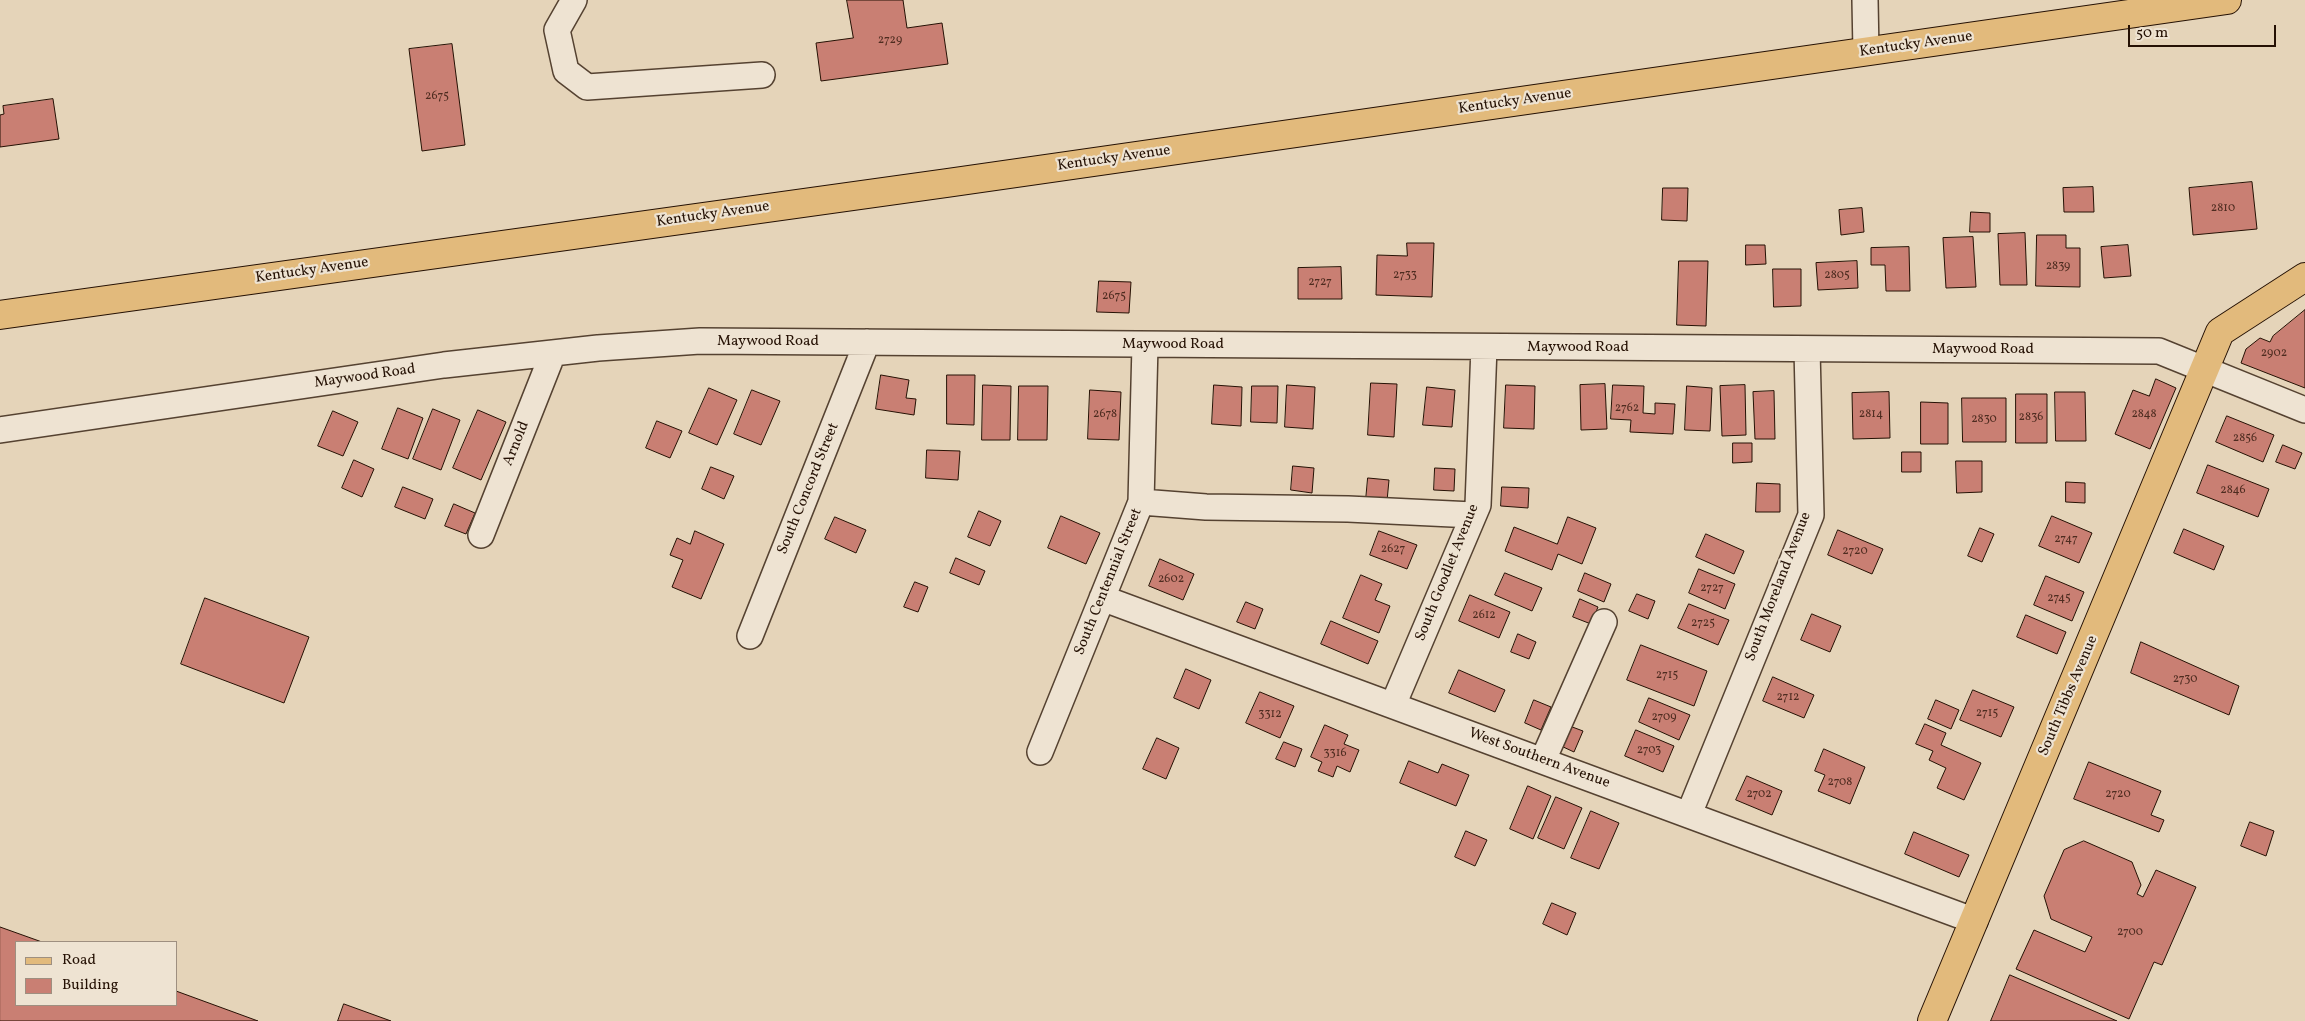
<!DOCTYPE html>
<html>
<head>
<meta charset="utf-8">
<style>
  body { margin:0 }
  #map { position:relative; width:2305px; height:1021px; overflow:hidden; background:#e5d4b9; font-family:Vollkorn,serif }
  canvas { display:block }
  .legend { position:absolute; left:15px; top:941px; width:162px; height:65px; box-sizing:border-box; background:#eee3d2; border:1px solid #9e8f80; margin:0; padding:6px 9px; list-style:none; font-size:15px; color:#251104 }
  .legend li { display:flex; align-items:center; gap:10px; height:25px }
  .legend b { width:25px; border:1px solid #9e8f80 }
  .scale { position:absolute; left:2128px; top:25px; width:148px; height:22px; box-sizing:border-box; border:2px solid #251104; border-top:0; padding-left:6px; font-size:15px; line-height:18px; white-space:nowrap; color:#251104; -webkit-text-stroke:4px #eee3d2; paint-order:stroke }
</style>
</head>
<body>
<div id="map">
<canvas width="2305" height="1021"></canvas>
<ul class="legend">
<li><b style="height:6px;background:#e2ba7c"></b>Road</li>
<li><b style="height:14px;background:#c97f73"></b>Building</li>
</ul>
<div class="scale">50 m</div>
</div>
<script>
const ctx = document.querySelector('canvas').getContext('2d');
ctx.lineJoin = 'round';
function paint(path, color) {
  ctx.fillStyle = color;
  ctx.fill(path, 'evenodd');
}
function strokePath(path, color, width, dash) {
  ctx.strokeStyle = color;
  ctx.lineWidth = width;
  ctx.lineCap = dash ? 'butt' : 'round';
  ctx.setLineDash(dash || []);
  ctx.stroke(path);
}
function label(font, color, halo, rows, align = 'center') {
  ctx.font = font + ' Vollkorn,serif';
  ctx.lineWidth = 4.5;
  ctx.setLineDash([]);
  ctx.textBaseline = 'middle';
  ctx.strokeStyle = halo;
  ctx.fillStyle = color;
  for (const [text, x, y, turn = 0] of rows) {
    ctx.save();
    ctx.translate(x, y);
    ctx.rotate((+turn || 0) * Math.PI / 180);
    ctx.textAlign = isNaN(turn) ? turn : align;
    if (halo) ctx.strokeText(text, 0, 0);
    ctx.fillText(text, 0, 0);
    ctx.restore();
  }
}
const building = new Path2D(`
  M 847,0 L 903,0 L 907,28 L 942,23 L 948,64 L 821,81 L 816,43 L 853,38 Z
  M 452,44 L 465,145 L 422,151 L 409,49 Z
  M 53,99 L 59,139 L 0,147 L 0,115 L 4,114 L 3,106 Z
  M 2252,182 L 2257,229 L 2193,235 L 2189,188 Z
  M 2093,187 L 2094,212 L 2064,212 L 2063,188 Z
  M 1663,188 L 1688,188 L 1687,221 L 1662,220 Z
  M 1862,208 L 1864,232 L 1841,235 L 1839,210 Z
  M 1971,212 L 1990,213 L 1990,232 L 1970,232 Z
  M 2025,233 L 2027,285 L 2000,285 L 1998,234 Z
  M 2037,235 L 2066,235 L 2066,248 L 2080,248 L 2080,287 L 2036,286 Z
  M 1973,237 L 1976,287 L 1946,288 L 1943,238 Z
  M 1407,243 L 1434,243 L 1432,297 L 1376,295 L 1377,255 L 1407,256 Z
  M 1746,245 L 1765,245 L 1766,264 L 1746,265 Z
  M 2128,245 L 2131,276 L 2104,278 L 2101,247 Z
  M 1909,247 L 1910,291 L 1886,291 L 1885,265 L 1871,265 L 1871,248 Z
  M 1679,261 L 1708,261 L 1706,326 L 1677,325 Z
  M 1857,261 L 1858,288 L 1818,290 L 1816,263 Z
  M 1341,267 L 1342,299 L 1298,299 L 1298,268 Z
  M 1773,269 L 1801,269 L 1801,306 L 1774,307 Z
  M 1099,281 L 1131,282 L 1129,313 L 1097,312 Z
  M 2305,310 L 2305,388 L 2241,363 L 2246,349 L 2260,338 L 2270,342 L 2273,336 Z
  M 881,375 L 909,380 L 906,398 L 916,399 L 914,415 L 876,409 Z
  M 947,375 L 975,375 L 974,425 L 947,424 Z
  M 2156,379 L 2176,388 L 2150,449 L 2115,434 L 2133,390 L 2149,396 Z
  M 1371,383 L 1397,384 L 1394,437 L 1368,435 Z
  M 1605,384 L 1607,429 L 1581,430 L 1580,385 Z
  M 983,385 L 1011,386 L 1010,440 L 982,440 Z
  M 1214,385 L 1242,387 L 1241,426 L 1212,424 Z
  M 1287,385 L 1315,387 L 1313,429 L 1285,427 Z
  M 1506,385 L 1535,386 L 1534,429 L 1504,428 Z
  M 1613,385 L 1644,386 L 1643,413 L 1655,414 L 1655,403 L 1675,404 L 1673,434 L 1630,432 L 1631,420 L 1611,419 Z
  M 1745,385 L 1746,435 L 1722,436 L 1720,386 Z
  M 1019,386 L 1048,386 L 1047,440 L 1018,440 Z
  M 1252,386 L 1278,386 L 1277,423 L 1251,422 Z
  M 1687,386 L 1712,388 L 1710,431 L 1685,430 Z
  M 1427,387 L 1455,390 L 1452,427 L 1423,425 Z
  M 709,388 L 737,400 L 717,445 L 689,433 Z
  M 752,390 L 780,401 L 761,445 L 734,434 Z
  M 1090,390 L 1121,392 L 1119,440 L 1088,439 Z
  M 1774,391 L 1775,439 L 1755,439 L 1753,392 Z
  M 1889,392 L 1890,438 L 1853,439 L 1852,393 Z
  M 2055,392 L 2085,392 L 2086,441 L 2056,441 Z
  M 2016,394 L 2047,394 L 2047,443 L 2016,443 Z
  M 1962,398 L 2006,398 L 2006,442 L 1963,442 Z
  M 1921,402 L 1948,403 L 1948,444 L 1921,444 Z
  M 398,408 L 423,418 L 408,459 L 382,449 Z
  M 433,409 L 460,420 L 441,470 L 413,459 Z
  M 478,410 L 506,422 L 481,480 L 453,468 Z
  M 333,411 L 358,422 L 343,456 L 318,446 Z
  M 2227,416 L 2274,435 L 2263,462 L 2216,442 Z
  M 657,421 L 682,431 L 670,458 L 646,448 Z
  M 1733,443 L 1752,443 L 1752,462 L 1733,463 Z
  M 2283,445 L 2302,453 L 2295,469 L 2276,462 Z
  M 927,450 L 960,451 L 958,480 L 926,478 Z
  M 1902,452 L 1921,452 L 1921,472 L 1902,472 Z
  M 354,460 L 374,469 L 362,497 L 342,488 Z
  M 1956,461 L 1982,461 L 1982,492 L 1957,493 Z
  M 2208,465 L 2269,489 L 2258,517 L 2197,493 Z
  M 1293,466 L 1314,468 L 1312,493 L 1291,490 Z
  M 711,467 L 734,476 L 724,499 L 702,489 Z
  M 1435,468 L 1455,469 L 1454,491 L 1434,490 Z
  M 1368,478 L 1389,480 L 1387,501 L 1366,500 Z
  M 2066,482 L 2085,483 L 2085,503 L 2066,502 Z
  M 1757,483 L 1780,484 L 1780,512 L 1756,512 Z
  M 403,487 L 433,499 L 425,519 L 395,507 Z
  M 1502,487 L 1529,488 L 1528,508 L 1501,506 Z
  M 454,504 L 475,513 L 466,534 L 445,526 Z
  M 979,511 L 1001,521 L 990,546 L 968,537 Z
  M 1061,516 L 1100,533 L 1086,564 L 1048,548 Z
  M 2052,516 L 2092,533 L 2079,563 L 2039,546 Z
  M 835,517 L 866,530 L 856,553 L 825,539 Z
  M 1568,517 L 1596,528 L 1582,564 L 1558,554 L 1552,570 L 1505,551 L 1514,527 L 1557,544 Z
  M 1980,528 L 1994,534 L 1982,562 L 1968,556 Z
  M 2184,529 L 2224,546 L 2214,570 L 2174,553 Z
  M 1838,530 L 1883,549 L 1872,574 L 1828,555 Z
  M 695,531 L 724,544 L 701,599 L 672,587 L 683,560 L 670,555 L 677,538 L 690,544 Z
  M 1379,531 L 1417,545 L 1407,569 L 1370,555 Z
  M 1706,534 L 1744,551 L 1734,574 L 1696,557 Z
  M 956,558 L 985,571 L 979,585 L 950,573 Z
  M 1160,559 L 1194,574 L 1183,600 L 1149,586 Z
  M 1699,569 L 1735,584 L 1725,609 L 1689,593 Z
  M 1505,573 L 1542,588 L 1532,611 L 1495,595 Z
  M 1585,573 L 1611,584 L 1604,602 L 1578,591 Z
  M 1361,575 L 1382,584 L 1375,600 L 1390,606 L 1379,633 L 1343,618 Z
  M 2046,576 L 2084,592 L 2072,621 L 2034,605 Z
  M 915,582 L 928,587 L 918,612 L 904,607 Z
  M 1637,594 L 1655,601 L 1648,619 L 1629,611 Z
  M 1470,595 L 1510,612 L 1499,638 L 1459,621 Z
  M 205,598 L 309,637 L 284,703 L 181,664 Z
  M 1580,599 L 1598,607 L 1591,624 L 1573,617 Z
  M 1246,602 L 1263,609 L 1255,629 L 1237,622 Z
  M 1689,604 L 1729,620 L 1718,645 L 1678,628 Z
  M 1812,614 L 1841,626 L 1830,652 L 1801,640 Z
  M 2026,615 L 2066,632 L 2057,654 L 2017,637 Z
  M 1331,621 L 1378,641 L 1368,664 L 1321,644 Z
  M 1518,634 L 1536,642 L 1529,659 L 1511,652 Z
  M 2141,642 L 2239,686 L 2229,715 L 2131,673 Z
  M 1641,645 L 1707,671 L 1694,706 L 1627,680 Z
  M 1186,669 L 1211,680 L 1199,709 L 1174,698 Z
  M 1459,670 L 1505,690 L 1495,712 L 1449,693 Z
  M 1773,677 L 1814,695 L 1804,718 L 1763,701 Z
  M 1973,690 L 2014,707 L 2001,737 L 1960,720 Z
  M 1260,692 L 1294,706 L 1280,738 L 1246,723 Z
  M 1649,698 L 1690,715 L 1679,740 L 1639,722 Z
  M 1534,700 L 1551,707 L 1541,730 L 1525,723 Z
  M 1936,700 L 1959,710 L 1951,729 L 1928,719 Z
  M 1925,724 L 1946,733 L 1941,745 L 1981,763 L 1964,800 L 1937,788 L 1946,768 L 1929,760 L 1933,751 L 1916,744 Z
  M 1325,725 L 1348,735 L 1344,744 L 1359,750 L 1350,772 L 1337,766 L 1333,777 L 1318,771 L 1322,762 L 1311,757 Z
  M 1567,725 L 1583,731 L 1574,752 L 1559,745 Z
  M 1636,730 L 1674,746 L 1663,772 L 1625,756 Z
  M 1157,738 L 1179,748 L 1166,779 L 1143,769 Z
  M 1284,742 L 1302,749 L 1295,767 L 1276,759 Z
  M 1824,749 L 1865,767 L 1850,804 L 1818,791 L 1825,775 L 1815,771 Z
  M 1409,761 L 1438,773 L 1442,764 L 1469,775 L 1456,806 L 1400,783 Z
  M 2089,762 L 2161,791 L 2151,815 L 2164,820 L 2159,832 L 2074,799 Z
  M 1747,776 L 1782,791 L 1772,815 L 1736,800 Z
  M 1528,786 L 1551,796 L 1533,839 L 1510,829 Z
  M 1556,797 L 1582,808 L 1564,849 L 1538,838 Z
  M 1591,811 L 1619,823 L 1599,869 L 1571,858 Z
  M 2250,822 L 2274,831 L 2266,856 L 2241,846 Z
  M 1466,831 L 1487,840 L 1475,866 L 1455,857 Z
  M 1914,832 L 1969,855 L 1959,877 L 1905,854 Z
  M 2084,841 L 2132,862 L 2141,885 L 2137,894 L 2143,897 L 2156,870 L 2196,887 L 2162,965 L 2154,962 L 2129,1019 L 2016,969 L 2034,930 L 2085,952 L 2092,937 L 2051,919 L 2044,896 L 2064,850 Z
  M 1552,903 L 1576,913 L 1567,935 L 1543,924 Z
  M 0,927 L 42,942 L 16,942 L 16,1005 L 176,1005 L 176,991 L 258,1021 L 0,1021 Z
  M 2010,975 L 2117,1021 L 1991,1021 Z
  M 344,1004 L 391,1021 L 338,1021 Z`);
paint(building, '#c97f73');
strokePath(building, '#251104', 1);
const minor = new Path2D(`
  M 574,0 L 557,30 L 566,71 L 587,87 L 762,75
  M 1865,0 L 1866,52
  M 0,430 L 444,365 L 598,348 L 700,341 L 2159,351 L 2305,410
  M 1141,502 L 1206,507 L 1348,509 L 1473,515
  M 481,535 L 553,353
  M 1102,598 L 1975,921
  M 750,636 L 867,342
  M 1393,705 L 1478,505 L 1484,347
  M 1040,752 L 1141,502 L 1145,345
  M 1543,760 L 1604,622
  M 1689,814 L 1811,515 L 1807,349`);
const major = new Path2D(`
  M 0,315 L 947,183 L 2227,0
  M 1932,1021 L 2220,332 L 2305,277`);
strokePath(minor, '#554231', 28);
strokePath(major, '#251104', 30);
strokePath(minor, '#eee3d2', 25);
strokePath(major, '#e2ba7c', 28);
label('12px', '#4e2c20', null, [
  ["2729",890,41],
  ["2675",437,97],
  ["2810",2223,209],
  ["2839",2058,267],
  ["2733",1405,276],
  ["2805",1837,276],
  ["2727",1320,283],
  ["2675",1114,297],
  ["2902",2274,354],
  ["2762",1627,409],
  ["2678",1105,415],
  ["2814",1871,415],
  ["2848",2144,415],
  ["2836",2031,418],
  ["2830",1984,420],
  ["2856",2245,439],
  ["2846",2233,491],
  ["2747",2066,540],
  ["2627",1393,550],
  ["2720",1855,552],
  ["2602",1171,580],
  ["2727",1712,589],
  ["2745",2059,599],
  ["2612",1484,616],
  ["2725",1703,624],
  ["2715",1667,676],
  ["2730",2185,680],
  ["2712",1788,698],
  ["2715",1987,714],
  ["3312",1270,715],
  ["2709",1664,718],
  ["2703",1649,751],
  ["3316",1335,754],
  ["2708",1840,783],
  ["2702",1759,795],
  ["2720",2118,795],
  ["2700",2130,933]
]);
label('15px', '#251104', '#eee3d2', [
  ["Kentucky Avenue",1916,45,-8],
  ["Kentucky Avenue",1515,102,-8],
  ["Kentucky Avenue",1114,159,-8],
  ["Kentucky Avenue",713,215,-8],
  ["Kentucky Avenue",312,271,-8],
  ["Maywood Road",768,342],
  ["Maywood Road",1173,345],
  ["Maywood Road",1578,348],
  ["Maywood Road",1983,350],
  ["Maywood Road",365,377,-8],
  ["Arnold",517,444,-68],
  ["South Concord Street",809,489,-68],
  ["South Goodlet Avenue",1448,573,-68],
  ["South Centennial Street",1109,582,-68],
  ["South Moreland Avenue",1779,587,-69],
  ["South Tibbs Avenue",2069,696,-67],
  ["West Southern Avenue",1539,759,20]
]);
</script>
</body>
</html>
